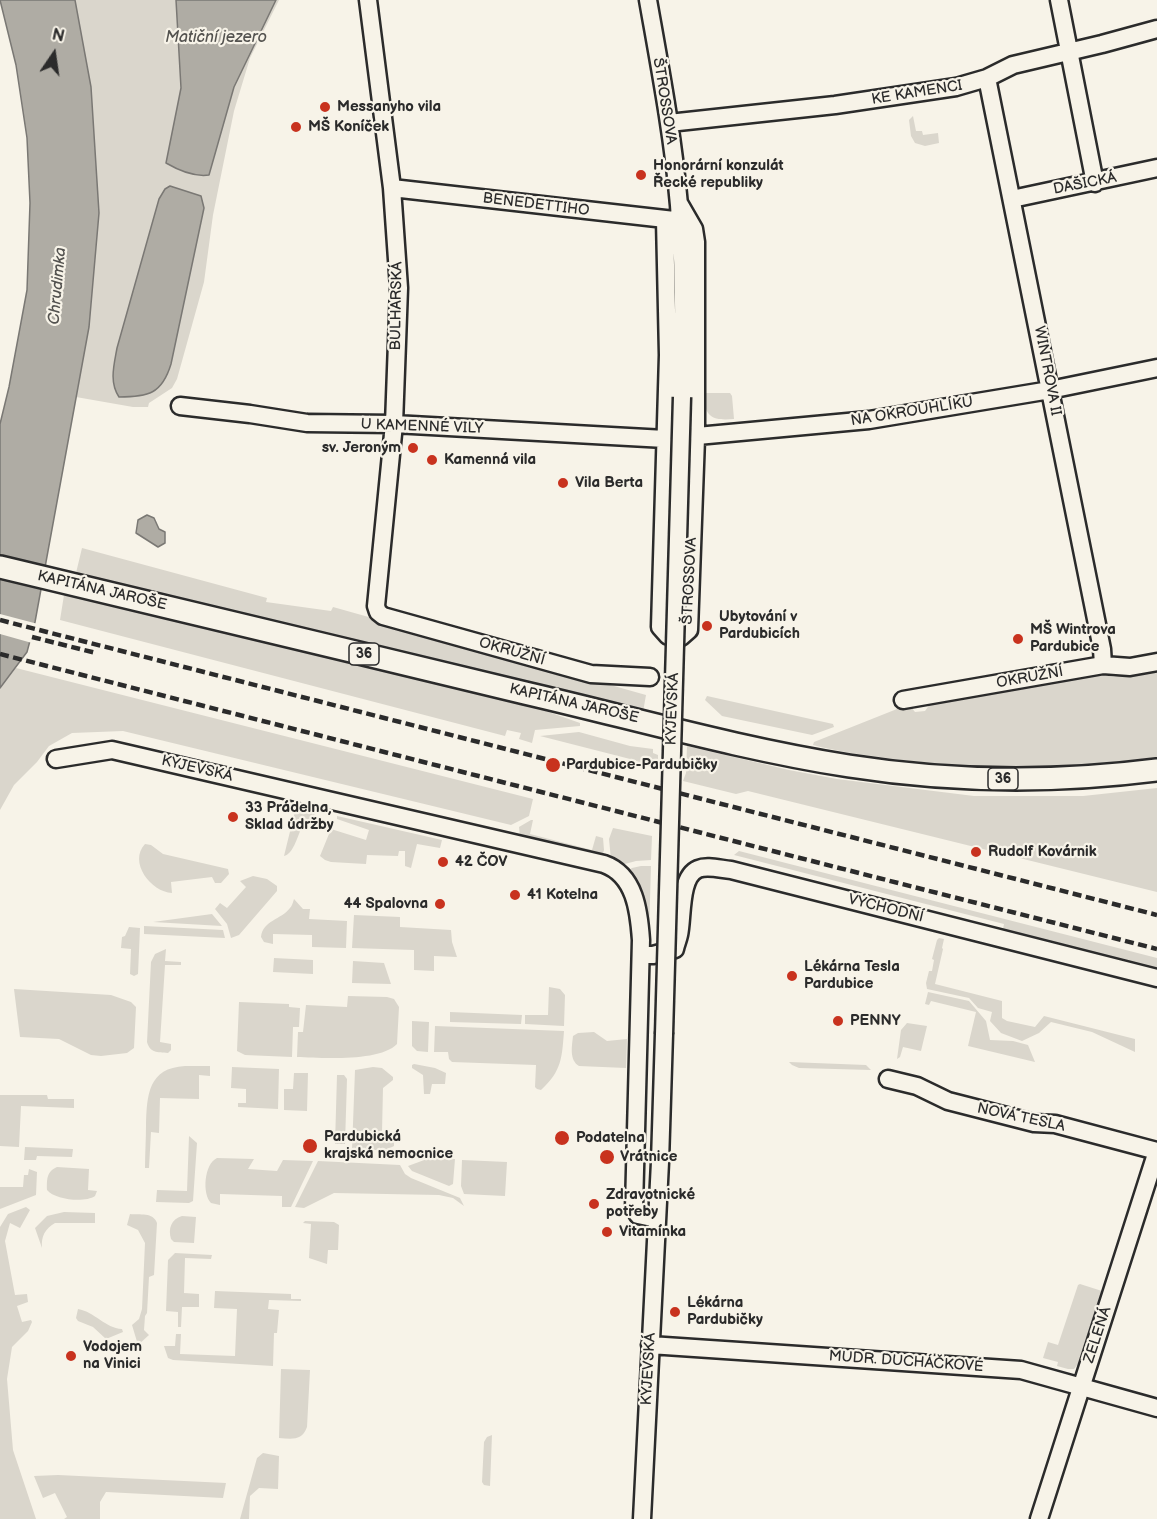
<!DOCTYPE html>
<html>
<head>
<meta charset="utf-8">
<style>
  body { margin:0 }
  #map { position:relative; width:1157px; height:1519px; overflow:hidden; background:#f7f3e8; font-family:"Balsamiq Sans",sans-serif }
  canvas { display:block }
  .north { position:absolute; left:24px; top:24px; width:60px; height:60px; -webkit-text-stroke:4px #f7f3e8; paint-order:stroke; rotate:13deg; font-size:16px; font-weight:700; line-height:24px; text-align:center; color:#2b2b2b }
  .north::after { content:''; display:block; margin:auto; width:21px; height:27px; background:#2b2b2b; clip-path:polygon(50% 0,100% 100%,50% 72%,0 100%) }
</style>
</head>
<body>
<div id="map">
<canvas width="1157" height="1519"></canvas>
<div class="north">N</div>
</div>
<script>
const ctx = document.querySelector('canvas').getContext('2d');
ctx.lineJoin = 'round';
function paint(path, color) {
  ctx.fillStyle = color;
  ctx.fill(path, 'evenodd');
}
function strokePath(path, color, width, dash) {
  ctx.strokeStyle = color;
  ctx.lineWidth = width;
  ctx.lineCap = dash ? 'butt' : 'round';
  ctx.setLineDash(dash || []);
  ctx.stroke(path);
}
function label(font, color, halo, rows, align = 'center') {
  ctx.font = font + ' "Balsamiq Sans",sans-serif';
  ctx.lineWidth = 4.5;
  ctx.setLineDash([]);
  ctx.textBaseline = 'middle';
  ctx.strokeStyle = halo;
  ctx.fillStyle = color;
  for (const [text, x, y, turn = 0] of rows) {
    ctx.save();
    ctx.translate(x, y);
    ctx.rotate((+turn || 0) * Math.PI / 180);
    ctx.textAlign = isNaN(turn) ? turn : align;
    if (halo) ctx.strokeText(text, 0, 0);
    ctx.fillText(text, 0, 0);
    ctx.restore();
  }
}
paint(new Path2D(`
  M 75,0 L 279,0 L 250,58 L 234,111 L 213,215 L 204,282 L 177,379 L 172,388 L 149,403 L 148,407 L 133,407 L 76,397 L 89,327 L 99,213 L 91,87 Z
  M 913,116 L 916,131 L 922,131 L 923,135 L 938,133 L 939,143 L 925,146 L 915,143 L 911,136 L 909,120 Z
  M 704,393 L 730,393 L 732,396 L 734,419 C 712,421 704,417 704,393 Z
  M 82,548 L 267,598 L 266,602 L 331,611 L 333,607 L 646,695 L 643,712 L 76,573 Z
  M 64,595 L 520,702 L 580,723 L 580,726 L 535,730 L 532,743 L 519,739 L 521,733 L 507,730 L 505,736 L 60,620 Z
  M 16,668 L 533,799 L 529,816 L 511,825 L 123,731 L 72,733 L 49,746 L 37,762 L 14,785 L 0,810 L 0,688 Z
  M 1157,668 L 1157,757 C 1069,769 981,770 893,759 C 866,755 839,752 813,745 L 814,742 L 902,707 L 911,707 L 915,712 L 925,711 L 933,700 L 1099,674 L 1114,677 Z
  M 707,696 L 833,724 L 834,727 L 812,735 L 722,716 L 705,700 Z
  M 579,732 L 630,746 L 653,749 L 653,753 L 658,755 L 658,767 L 656,769 L 634,760 L 540,736 Z
  M 687,746 L 789,770 L 837,779 L 974,796 L 1083,796 L 1157,788 L 1157,892 L 748,791 L 736,794 L 683,781 L 686,773 Z
  M 306,808 L 316,811 C 314,819 305,821 301,829 C 297,838 293,854 284,856 L 295,811 Z
  M 337,816 L 442,840 L 440,848 L 417,844 L 411,868 L 405,866 L 405,851 L 399,851 L 398,856 L 367,855 L 366,864 L 331,862 L 325,860 L 320,856 L 331,829 L 366,840 L 369,830 L 337,819 Z
  M 531,820 L 533,820 L 530,834 L 592,850 L 596,836 L 603,838 L 604,850 L 602,857 L 520,837 L 519,827 Z
  M 613,828 L 652,836 L 651,860 L 636,861 L 621,865 L 611,860 L 609,839 Z
  M 145,844 L 151,845 L 163,854 L 228,869 L 229,874 L 221,883 L 215,883 L 212,877 L 171,882 L 172,893 C 151,892 128,862 145,844 Z
  M 739,851 L 1157,958 L 1157,972 L 1002,934 L 1004,924 L 734,855 Z
  M 641,866 L 651,866 L 649,934 L 638,885 L 629,870 L 632,868 Z
  M 253,876 L 267,879 L 277,886 L 277,891 L 239,935 L 231,938 L 227,924 L 215,909 L 220,903 L 227,908 L 246,887 L 240,881 Z
  M 294,899 L 303,909 L 310,909 L 309,919 L 347,921 L 346,948 L 312,947 L 312,935 L 273,934 L 273,944 L 264,942 L 261,937 C 263,920 281,920 290,908 C 292,906 293,902 294,899 Z
  M 212,914 L 222,926 L 153,922 Z
  M 354,915 L 400,917 L 400,927 L 451,930 L 452,942 L 457,957 L 434,956 L 434,971 L 414,970 L 414,950 L 352,948 Z
  M 144,926 L 223,930 L 225,938 L 144,934 Z
  M 129,927 L 140,928 L 138,974 L 134,976 L 130,974 L 131,949 L 121,948 L 122,937 L 125,936 Z
  M 939,938 L 944,939 L 942,948 L 943,949 L 935,984 L 1002,1001 L 1002,1018 L 1007,1021 L 1035,1027 L 1044,1016 L 1135,1039 L 1135,1052 L 1092,1032 L 1051,1022 L 1039,1033 L 1022,1041 L 1001,1033 L 990,1021 L 992,1012 L 978,1008 L 969,998 L 927,989 L 926,983 L 929,971 L 932,971 L 934,960 L 932,959 L 937,940 Z
  M 166,949 L 165,961 L 181,962 L 181,965 L 165,965 L 160,1042 L 171,1044 L 171,1050 L 168,1053 C 157,1052 150,1053 147,1042 L 151,962 L 155,954 Z
  M 274,958 L 313,960 L 313,974 L 273,972 Z
  M 353,961 L 384,963 L 391,984 L 352,983 Z
  M 549,987 L 560,989 L 565,995 L 564,1026 L 525,1024 L 525,1015 L 548,1015 Z
  M 14,989 L 111,995 L 131,1002 L 136,1007 L 134,1048 L 127,1053 L 101,1056 L 91,1055 L 59,1039 L 20,1037 Z
  M 928,992 L 969,1001 L 986,1021 L 990,1040 L 1013,1041 L 1028,1045 L 1035,1062 L 968,1046 L 976,1012 L 931,1001 L 929,1005 L 925,1004 Z
  M 348,996 L 387,997 L 394,999 L 399,1007 L 397,1044 C 380,1062 321,1058 297,1057 L 298,1032 L 303,1032 L 306,1005 L 347,1007 Z
  M 239,1002 L 289,1004 L 289,1007 L 300,1008 L 299,1027 L 293,1027 L 292,1057 L 245,1055 L 237,1051 Z
  M 450,1012 L 522,1015 L 521,1024 L 450,1022 Z
  M 412,1021 L 429,1022 L 428,1052 L 417,1051 L 412,1046 Z
  M 907,1023 L 927,1026 L 921,1051 L 903,1047 L 900,1057 L 897,1059 L 901,1030 Z
  M 435,1026 L 564,1031 C 562,1057 562,1071 541,1090 L 537,1089 L 535,1087 L 536,1065 L 452,1062 L 449,1059 L 448,1052 L 434,1052 Z
  M 594,1032 L 607,1041 L 627,1039 L 626,1068 L 579,1066 C 569,1060 572,1046 573,1036 L 578,1033 Z
  M 789,1062 L 866,1065 L 871,1070 L 799,1068 L 792,1065 Z
  M 414,1064 L 435,1068 L 446,1073 L 445,1084 L 432,1084 L 430,1094 L 424,1094 L 423,1075 L 412,1068 L 412,1065 Z
  M 185,1066 L 210,1066 L 210,1076 L 199,1075 L 199,1099 L 160,1098 L 159,1133 L 151,1132 L 149,1168 L 145,1168 C 145,1154 146,1139 146,1125 C 147,1095 148,1068 185,1066 Z
  M 232,1067 L 279,1069 L 278,1109 L 238,1107 L 238,1103 L 246,1103 L 246,1089 L 231,1088 Z
  M 373,1067 L 382,1068 L 393,1077 L 393,1080 L 383,1088 L 382,1132 C 387,1134 391,1135 394,1140 L 394,1146 L 386,1150 L 352,1150 L 355,1070 Z
  M 294,1073 L 308,1073 L 307,1111 L 284,1110 L 284,1089 L 293,1089 Z
  M 337,1075 L 344,1075 L 347,1079 L 345,1144 L 335,1144 Z
  M 0,1095 L 47,1095 L 48,1099 L 74,1099 L 74,1108 L 21,1106 L 19,1147 L 0,1146 Z
  M 189,1136 L 197,1143 L 193,1201 L 189,1203 L 156,1202 L 157,1190 L 187,1191 Z
  M 25,1147 L 73,1149 L 72,1157 L 37,1156 L 36,1160 L 24,1160 Z
  M 217,1158 L 254,1159 L 248,1169 L 277,1171 L 283,1160 L 313,1161 L 291,1207 L 282,1207 L 282,1196 L 220,1194 L 220,1205 L 211,1203 C 202,1194 204,1164 217,1158 Z
  M 427,1159 L 455,1159 L 453,1184 L 449,1186 L 412,1171 L 408,1166 Z
  M 462,1160 L 507,1162 L 505,1196 L 464,1194 L 461,1186 Z
  M 318,1161 L 400,1165 L 405,1174 L 411,1178 L 460,1198 L 464,1206 L 453,1198 L 439,1195 L 334,1193 L 304,1208 L 295,1207 Z
  M 57,1167 L 89,1169 L 88,1190 L 97,1191 L 95,1196 C 85,1203 55,1200 47,1190 C 47,1180 46,1172 57,1167 Z
  M 29,1169 L 37,1172 L 36,1195 L 0,1209 L 0,1187 L 23,1187 L 24,1175 L 28,1175 Z
  M 26,1207 L 30,1210 L 20,1228 L 10,1223 L 5,1241 L 15,1295 L 27,1294 L 28,1302 L 17,1306 L 22,1322 L 31,1320 L 32,1322 L 28,1331 L 12,1347 L 7,1379 L 13,1450 L 36,1519 L 0,1519 L 0,1227 L 8,1214 Z
  M 64,1212 L 95,1213 L 95,1223 L 55,1223 C 45,1229 41,1236 42,1248 L 35,1228 L 47,1216 Z
  M 130,1214 C 140,1215 153,1212 157,1223 L 154,1275 L 149,1277 L 147,1313 L 145,1316 L 144,1330 L 149,1335 L 138,1345 L 132,1325 L 139,1319 L 142,1309 L 145,1243 L 138,1230 L 127,1225 Z
  M 182,1216 L 196,1217 L 194,1243 L 174,1242 L 171,1239 C 168,1229 171,1219 182,1216 Z
  M 305,1221 L 334,1222 L 339,1225 L 338,1250 L 328,1250 L 327,1264 L 309,1258 L 311,1224 L 303,1223 Z
  M 175,1253 L 212,1255 L 211,1259 L 185,1258 L 184,1293 L 199,1294 L 199,1307 L 182,1307 L 181,1327 L 178,1327 L 178,1312 L 166,1311 L 168,1260 Z
  M 1080,1284 L 1102,1291 L 1078,1364 L 1074,1369 L 1068,1369 L 1057,1366 L 1058,1362 L 1043,1358 L 1048,1342 L 1058,1345 L 1078,1285 Z
  M 215,1291 L 291,1294 L 291,1299 L 301,1299 L 301,1301 L 269,1300 L 268,1309 L 279,1310 L 277,1333 L 274,1333 L 273,1366 L 173,1360 L 168,1358 L 164,1346 L 175,1346 L 176,1334 L 181,1334 L 180,1354 L 235,1356 L 237,1309 L 214,1308 Z
  M 78,1309 C 95,1312 105,1328 122,1329 L 123,1332 L 106,1339 L 93,1327 L 78,1321 L 76,1318 Z
  M 281,1369 L 310,1370 L 307,1427 C 302,1441 292,1439 279,1438 Z
  M 492,1435 L 490,1486 L 484,1485 L 482,1482 L 484,1442 L 487,1437 Z
  M 263,1453 L 279,1456 L 278,1489 L 259,1488 L 250,1496 L 249,1519 L 240,1519 L 257,1458 Z
  M 58,1475 L 226,1483 L 223,1498 L 106,1492 L 100,1502 L 100,1519 L 64,1519 L 67,1517 L 55,1493 L 43,1498 L 34,1476 Z`), '#dad6cc');
const water = new Path2D(`
  M 0,0 L 75,0 L 91,87 L 99,213 L 89,327 L 35,622 L 27,652 L 0,688 L 0,424 L 9,387 L 27,290 L 30,203 L 27,138 L 16,65 Z
  M 176,0 L 276,0 L 234,87 L 209,175 C 195,177 178,170 166,163 L 181,88 Z
  M 170,186 L 201,196 L 204,208 L 171,364 C 162,394 148,397 119,397 C 109,382 114,365 117,348 L 159,199 L 165,189 Z
  M 147,515 L 154,518 L 159,529 L 165,532 L 165,543 L 158,547 L 136,533 L 138,520 Z`);
paint(water, '#afaca4');
strokePath(water, '#7a7874', 1.5);
paint(new Path2D(`
  M 0,614 L 38,624 L 32,643 L 0,634 Z`), '#f7f3e8');
const minor = new Path2D(`
  M 368,0 L 392,188 L 399,288 L 394,424 L 376,606 L 378,612 L 383,616 L 591,674 L 650,677
  M 648,0 C 660,68 673,136 679,205 C 684,269 684,333 682,397
  M 1059,0 L 1095,183
  M 987,78 L 1102,649 L 1103,665
  M 669,123 L 835,105 L 956,87 L 987,78 L 1013,65 L 1102,44 L 1157,29
  M 392,188 L 674,220
  M 1012,199 L 1157,168
  M 665,220 L 668,355 L 660,627 L 668,636 L 681,637 L 689,630 L 696,438 L 696,242 L 694,229 L 679,203
  M 180,406 L 250,414 L 307,423 L 394,424 L 665,439 L 869,420 L 1050,390 L 1157,368
  M 903,700 L 1103,665 L 1130,667 L 1157,662
  M 56,759 L 112,750 L 604,864 C 635,875 639,911 641,940 L 634,1208 L 638,1215 L 657,1219
  M 642,955 L 653,955 L 675,949 C 676,944 678,940 679,935 C 683,918 679,877 698,869 C 707,865 720,869 731,870 L 1157,978
  M 888,1079 L 917,1086 L 948,1101 L 1034,1123 L 1055,1124 L 1157,1151
  M 650,1345 L 1021,1370 L 1157,1408
  M 642,1519 L 660,1162 L 664,1034
  M 1039,1519 L 1157,1151`);
const major = new Path2D(`
  M 0,567 C 175,608 350,651 525,693 C 633,718 740,749 849,766 C 951,782 1055,783 1157,770`);
strokePath(minor, '#2b2b2b', 21);
strokePath(major, '#2b2b2b', 26);
strokePath(minor, '#f7f3e8', 16);
strokePath(major, '#f7f3e8', 21);
strokePath(new Path2D(`
  M 0,620 L 1157,915
  M 32,637 L 96,653
  M 0,654 L 1157,949`), '#2b2b2b', 4.5, [9, 4.5]);
const minorBridge = new Path2D(`
  M 664,1034 L 682,397`);
strokePath(minorBridge, '#2b2b2b', 21, []);
strokePath(minorBridge, '#f7f3e8', 16);
for (const [x, y, r, color] of [
  [325,107,6,"#c8321e"],
  [296,127,6,"#c8321e"],
  [641,175,6,"#c8321e"],
  [413,448,6,"#c8321e"],
  [432,460,6,"#c8321e"],
  [563,483,6,"#c8321e"],
  [707,626,6,"#c8321e"],
  [1018,639,6,"#c8321e"],
  [553,765,8,"#c8321e"],
  [233,817,6,"#c8321e"],
  [976,852,6,"#c8321e"],
  [443,862,6,"#c8321e"],
  [515,895,6,"#c8321e"],
  [440,904,6,"#c8321e"],
  [792,976,6,"#c8321e"],
  [838,1021,6,"#c8321e"],
  [562,1138,8,"#c8321e"],
  [310,1146,8,"#c8321e"],
  [607,1157,8,"#c8321e"],
  [594,1204,6,"#c8321e"],
  [607,1232,6,"#c8321e"],
  [675,1312,6,"#c8321e"],
  [71,1356,6,"#c8321e"]
]) {
  const dot = new Path2D();
  dot.arc(x, y, r, 0, 2 * Math.PI);
  ctx.fillStyle = color;
  ctx.fill(dot);
  strokePath(dot, '#f7f3e8', 2);
}
for (const [x, y, w] of [
  [364,654,30],
  [1003,779,30]
]) {
  const box = new Path2D();
  box.roundRect(x - w / 2, y - 11, w, 22, 4.5);
  ctx.fillStyle = '#f7f3e8';
  ctx.fill(box);
  strokePath(box, '#2b2b2b', 1.5);
}
label('bold 14px', '#2b2b2b', null, [
  ["36",364,654],
  ["36",1003,779]
]);
label('15px', '#2b2b2b', '#f7f3e8', [
  ["KE KAMENCI",917,93,-9],
  ["ŠTROSSOVA",664,101,81],
  ["DAŠICKÁ",1085,184,-11],
  ["BENEDETTIHO",536,205,7],
  ["BULHARSKÁ",397,306,-89],
  ["WINTROVA II",1047,371,79],
  ["NA OKROUHLÍKU",912,412,-9],
  ["U KAMENNÉ VILY",422,427,2],
  ["ŠTROSSOVA",690,581,-87],
  ["KAPITÁNA JAROŠE",102,591,13],
  ["OKRUŽNÍ",512,652,16],
  ["OKRUŽNÍ",1030,678,-10],
  ["KAPITÁNA JAROŠE",574,704,13],
  ["KYJEVSKÁ",673,709,-88],
  ["KYJEVSKÁ",197,769,13],
  ["VÝCHODNÍ",886,909,14],
  ["NOVÁ TESLA",1021,1118,12],
  ["ZELENÁ",1098,1335,-72],
  ["MUDR. DUCHÁČKOVÉ",906,1362,4],
  ["KYJEVSKÁ",649,1369,-87]
]);
label('bold 15px', '#2b2b2b', '#f7f3e8', [
  ["Messanyho vila",337,107],
  ["MŠ Koníček",308,127],
  ["Honorární konzulát",653,166],
  ["Řecké republiky",653,183],
  ["sv. Jeroným",401,448,"right"],
  ["Kamenná vila",444,460],
  ["Vila Berta",575,483],
  ["Ubytování v",719,617],
  ["Pardubicích",719,634],
  ["MŠ Wintrova",1030,630],
  ["Pardubice",1030,647],
  ["Pardubice-Pardubičky",566,765],
  ["33 Prádelna,",245,808],
  ["Sklad údržby",245,825],
  ["Rudolf Kovárnik",988,852],
  ["42 ČOV",455,862],
  ["41 Kotelna",527,895],
  ["44 Spalovna",428,904,"right"],
  ["Lékárna Tesla",804,967],
  ["Pardubice",804,984],
  ["PENNY",850,1021],
  ["Pardubická",324,1137],
  ["krajská nemocnice",324,1154],
  ["Podatelna",576,1138],
  ["Vrátnice",620,1157],
  ["Zdravotnické",606,1195],
  ["potřeby",606,1212],
  ["Vitamínka",619,1232],
  ["Lékárna",687,1303],
  ["Pardubičky",687,1320],
  ["Vodojem",83,1347],
  ["na Vinici",83,1364]
], 'left');
label('italic 16px', '#53524f', '#f7f3e8', [
  ["Matiční jezero",216,38],
  ["Chrudimka",58,286,-85]
]);
</script>
</body>
</html>
